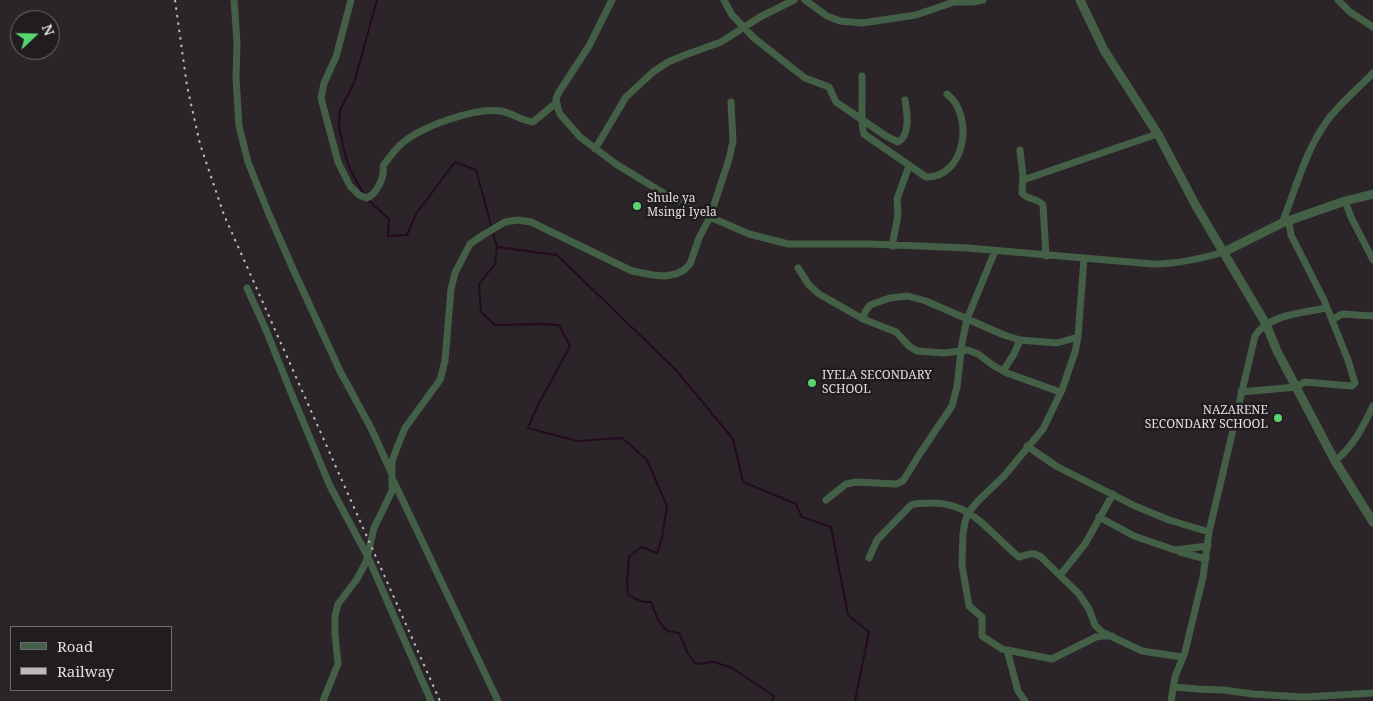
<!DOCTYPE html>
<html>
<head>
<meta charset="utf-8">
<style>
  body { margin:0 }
  #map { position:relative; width:1373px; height:701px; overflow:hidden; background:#2b2529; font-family:"Noto Serif",serif }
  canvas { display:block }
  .legend { position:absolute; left:10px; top:626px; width:162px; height:65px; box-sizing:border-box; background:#211c20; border:1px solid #6e6a6d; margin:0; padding:6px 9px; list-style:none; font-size:15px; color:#e1dee0 }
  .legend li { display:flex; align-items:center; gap:10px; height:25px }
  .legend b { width:25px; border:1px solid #6e6a6d }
  .north { position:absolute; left:10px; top:10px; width:50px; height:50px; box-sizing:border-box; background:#211c20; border:1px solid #6e6a6d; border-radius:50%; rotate:69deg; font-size:14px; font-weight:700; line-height:20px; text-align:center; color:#e1dee0 }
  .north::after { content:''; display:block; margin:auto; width:18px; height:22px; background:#58d56f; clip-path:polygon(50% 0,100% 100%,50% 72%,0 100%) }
</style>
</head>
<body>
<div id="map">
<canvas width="1373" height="701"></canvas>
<ul class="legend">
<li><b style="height:6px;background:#435f46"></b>Road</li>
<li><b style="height:6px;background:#bdb9bc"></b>Railway</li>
</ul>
<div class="north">N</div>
</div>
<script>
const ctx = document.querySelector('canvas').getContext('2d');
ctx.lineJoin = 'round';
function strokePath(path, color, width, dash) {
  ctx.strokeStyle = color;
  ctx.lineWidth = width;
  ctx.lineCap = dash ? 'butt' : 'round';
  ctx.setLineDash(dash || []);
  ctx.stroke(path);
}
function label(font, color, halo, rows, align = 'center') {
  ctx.font = font + ' "Noto Serif",serif';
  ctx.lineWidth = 5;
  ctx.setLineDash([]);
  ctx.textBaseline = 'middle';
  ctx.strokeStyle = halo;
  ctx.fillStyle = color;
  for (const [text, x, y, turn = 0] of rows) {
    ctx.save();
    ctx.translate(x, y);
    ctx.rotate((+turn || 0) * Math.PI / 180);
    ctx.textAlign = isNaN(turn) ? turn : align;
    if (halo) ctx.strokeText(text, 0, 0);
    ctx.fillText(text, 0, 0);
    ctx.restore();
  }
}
strokePath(new Path2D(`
  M 363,193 L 350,169 L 345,154 L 339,127 L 340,110 L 354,83 L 377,0
  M 367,199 L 389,219 L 388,236 L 407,235 L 416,214 L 455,162 L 476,170 L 497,247 L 495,264 L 479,284 L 481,312 L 495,325 L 542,324 L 559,325 L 570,346 L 536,409 L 528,428 L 577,441 L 622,438 L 647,460 L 667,506 L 662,538 L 657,553 L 641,547 L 629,557 L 627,582 L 628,595 L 643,602 L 651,602 L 658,620 L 667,631 L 679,633 L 688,654 L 696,664 L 714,662 L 732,668 L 774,696 L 772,701
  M 497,247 L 557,255 L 676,370 L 733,439 L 743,482 L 796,504 L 802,517 L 831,527 L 848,615 L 869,632 L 855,701`), '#250a20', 2);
strokePath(new Path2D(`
  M 234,0 L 237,42 L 236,78 L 239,126 L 248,162 L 268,212 L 293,269 L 340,371 L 372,430 L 391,472
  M 351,0 L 336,57 L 324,83 L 321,98 L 338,162 L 350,186 L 359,195 L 366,198 C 377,195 385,176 383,166 C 388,159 394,151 400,145 C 420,127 474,107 501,111 C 512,113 522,121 533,122 L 556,103
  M 612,0 L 589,46 L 559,92 L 556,99 L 558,109 L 560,114 L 580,137 L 616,164 L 660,191 L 710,217 L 749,234 L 788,244 L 870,244 L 968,248 L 1153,264 C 1178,264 1200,259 1224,252
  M 724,0 L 732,15 L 754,38 L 805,78 L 829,87 L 836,102 L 886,136 L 898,142 C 911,135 907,112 905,100
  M 805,0 L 827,16 L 840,21 L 862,23 L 916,15 L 954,2 L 973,2 L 983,0
  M 1338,0 L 1350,12 L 1373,27
  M 862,76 C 863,90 860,125 864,134 L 926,177 C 965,178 975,116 947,94
  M 595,149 L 626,97 L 653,72 L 668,62 L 685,55 L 721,42 L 760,17 L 794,0
  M 1020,150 L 1023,176 L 1022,193 C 1027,200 1038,198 1043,205 L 1046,256
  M 1023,180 L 1157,134
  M 1345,201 L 1351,217 L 1373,260
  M 1282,223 C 1296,189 1305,151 1327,121 C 1340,103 1358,89 1373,73
  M 892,246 L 898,215 L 897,199 L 909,166
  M 1084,258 L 1078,337 L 1075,352 L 1062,390 L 1043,429 L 1004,476 L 978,501 L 968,513 L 965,522 L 963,533 L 962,565 L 969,606 L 982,617 L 982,636 L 1002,649 L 1052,659 L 1096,637 L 1102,636 L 1112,636
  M 798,268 L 809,285 L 819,294 L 863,319 L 896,332 L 909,346 L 917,351 L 945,353 L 968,350 L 978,354 L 994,366 L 1007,373 L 1060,392
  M 247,288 L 266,330 L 290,390 L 330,486 L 368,557 L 431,701
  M 863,319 L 865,312 L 870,305 L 890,298 L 908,296 L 926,301 L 1004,335 L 1020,340 L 1057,343 L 1078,337
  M 1332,320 L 1342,314 L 1373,316
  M 1003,371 L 1014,354 L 1020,340
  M 1241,392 L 1297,387 L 1304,382 L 1352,386 L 1355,383 L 1348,360 L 1324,300 L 1291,235 L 1289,222
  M 1027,446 L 1056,466 L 1135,506 L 1169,520 L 1209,532
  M 1335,461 C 1353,447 1363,427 1373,406
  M 394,482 L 498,701
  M 826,500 L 846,484 L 856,482 L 896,484 L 903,481 L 919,455 L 952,406 L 957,387 L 962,343 L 967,319 L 995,251
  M 1099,517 L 1134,536 L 1175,550 L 1208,546
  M 1180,552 L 1206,559
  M 869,558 L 877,540 L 911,505 C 917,503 924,503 931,503 C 973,502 990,534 1019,557 C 1028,555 1032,551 1041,557 L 1079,594 L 1089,609 L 1095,625 L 1102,632 L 1142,651 L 1182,657
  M 1061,574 L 1085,544 L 1113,494
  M 1007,650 L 1018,691 L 1025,701
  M 1174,687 L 1197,689 L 1223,690 L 1253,694 L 1304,697 L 1373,693
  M 323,701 L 338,664 L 335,634 L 335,616 L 338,604 L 357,579 L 366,562 L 374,528 L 392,491 L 392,461 L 400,440 L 405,428 L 440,380 L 445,361 L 451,289 L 455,273 L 470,244 L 483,235 L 505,222 L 518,220 L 531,222 L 632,271 L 653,275 L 665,276 L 676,274 L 684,270 L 690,264 L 699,238 L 710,217 L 729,159 L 733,141 L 731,102
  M 1171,701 L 1175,677 L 1185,652 L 1203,577 L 1209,532 L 1255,336 C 1268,315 1304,312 1327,308`), '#435f46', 7);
strokePath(new Path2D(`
  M 1080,0 L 1104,50 L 1159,136 L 1196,206 L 1266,324 L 1277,351 L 1335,461 L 1373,522
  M 1224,252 L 1282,223 L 1345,201 L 1373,194`), '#435f46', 9);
strokePath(new Path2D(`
  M 175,0 L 187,86 L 200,144 L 224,215 L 440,701`), '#bdb9bc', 2, [2.5, 5]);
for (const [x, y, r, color] of [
  [637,206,5,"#58d56f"],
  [812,383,5,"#58d56f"],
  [1278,418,5,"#58d56f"]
]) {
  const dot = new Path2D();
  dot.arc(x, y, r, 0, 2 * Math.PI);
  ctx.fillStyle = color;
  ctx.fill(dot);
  strokePath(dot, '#211c20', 2);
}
label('12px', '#e1dee0', '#211c20', [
  ["Shule ya",647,199],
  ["Msingi Iyela",647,213],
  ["IYELA SECONDARY",822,376],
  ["SCHOOL",822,390],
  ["NAZARENE",1268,411,"right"],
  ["SECONDARY SCHOOL",1268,425,"right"]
], 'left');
</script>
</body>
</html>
